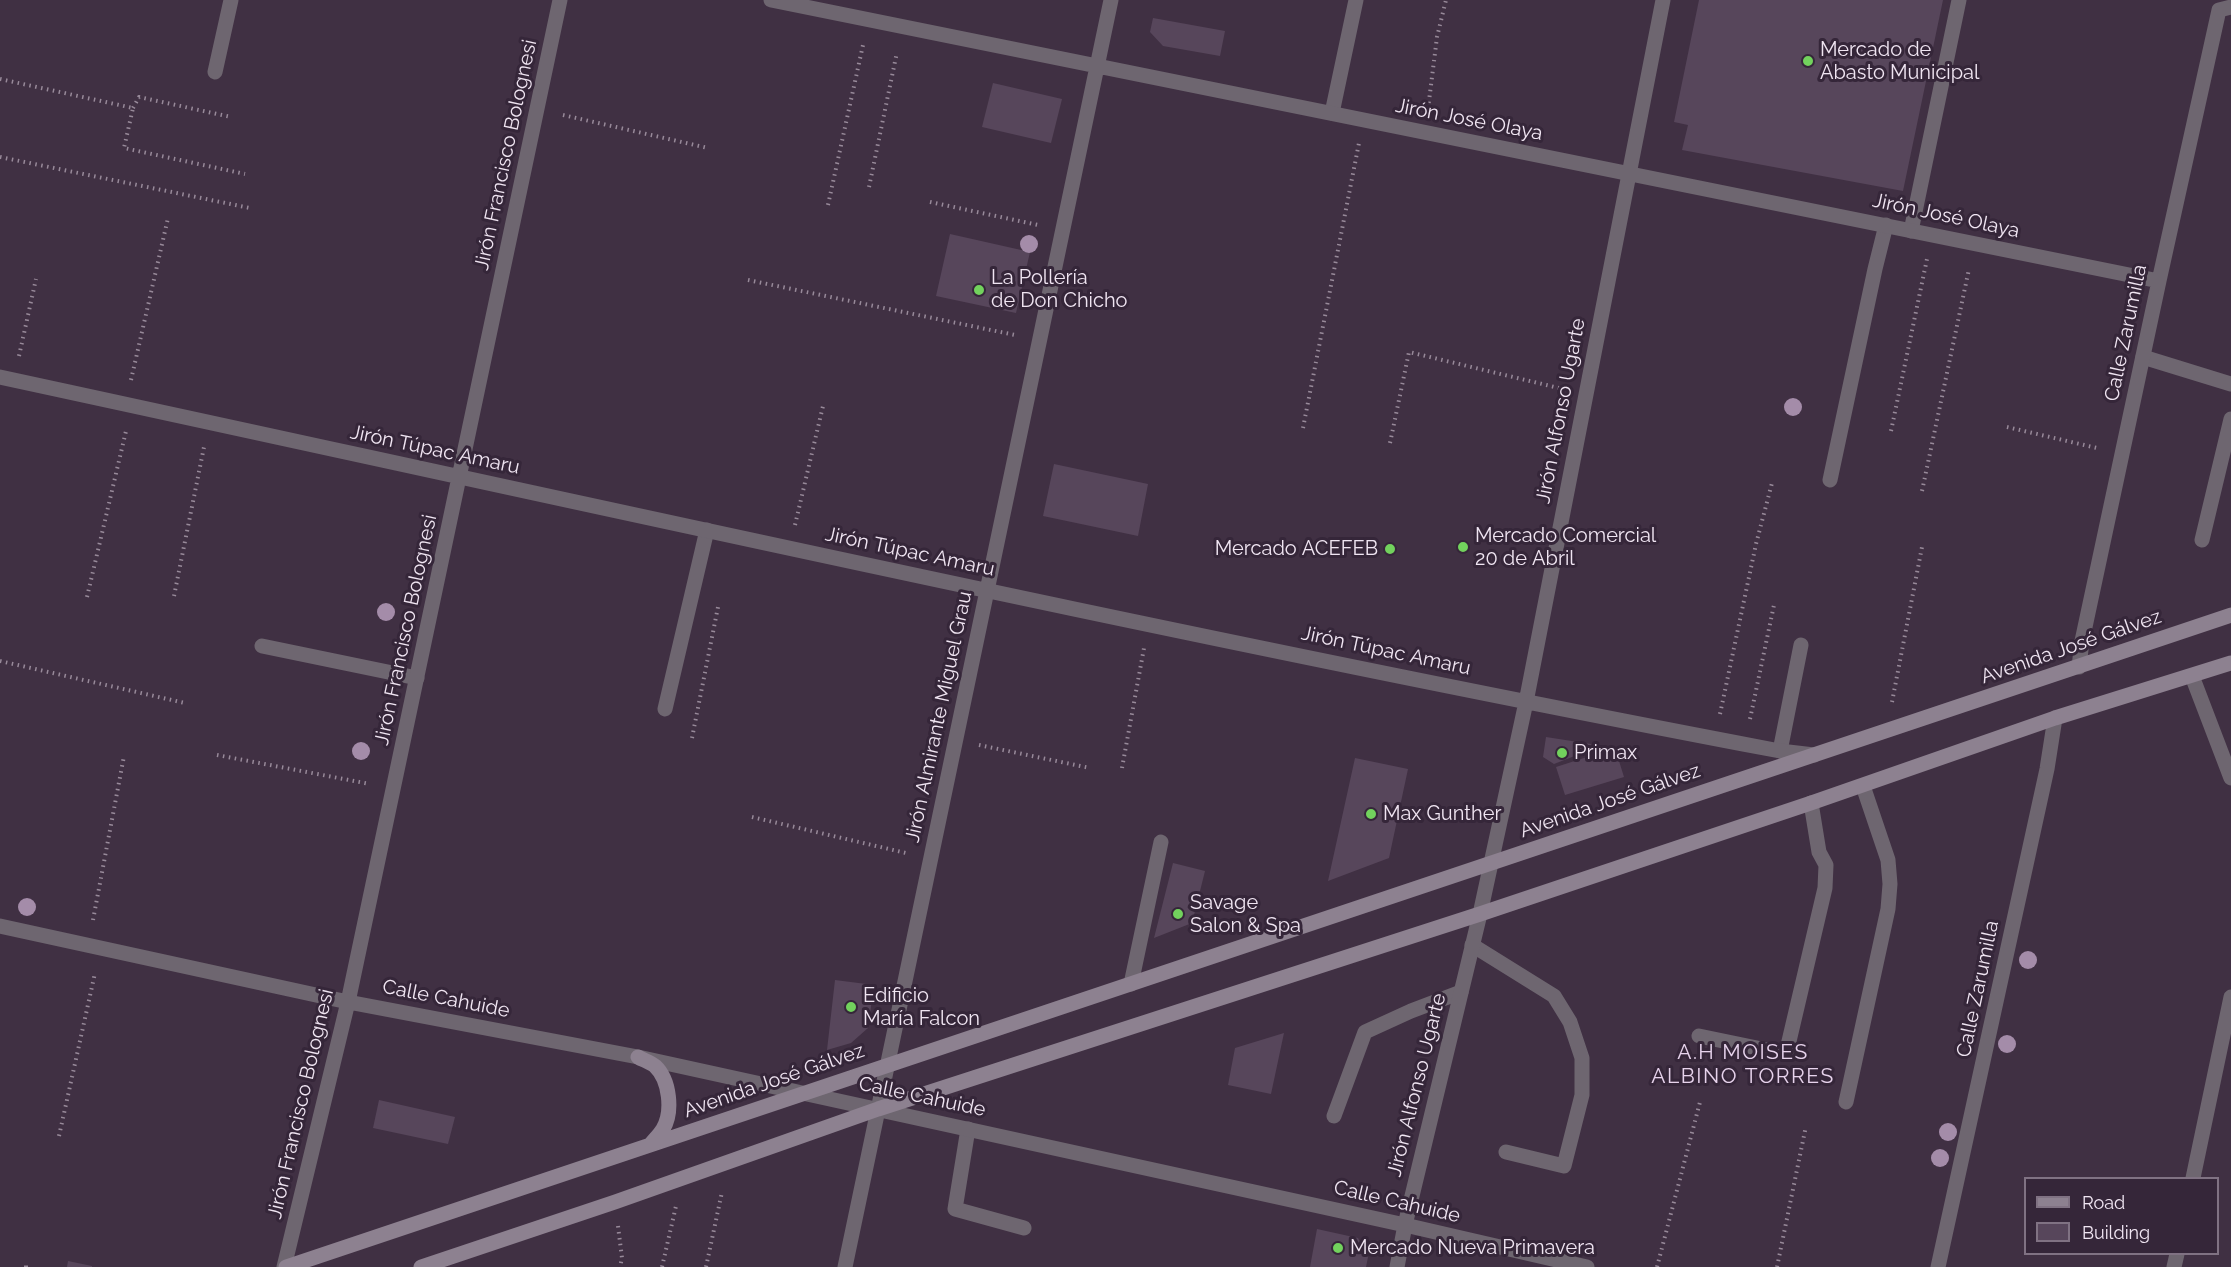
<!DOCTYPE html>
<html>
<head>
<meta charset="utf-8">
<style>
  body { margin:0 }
  #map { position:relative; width:2231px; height:1267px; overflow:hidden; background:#403043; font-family:Raleway,sans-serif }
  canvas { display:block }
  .legend { position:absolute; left:2024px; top:1177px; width:195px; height:78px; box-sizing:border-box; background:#352639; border:2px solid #807283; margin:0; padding:8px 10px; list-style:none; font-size:18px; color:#f0e5f2 }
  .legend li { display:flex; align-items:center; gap:12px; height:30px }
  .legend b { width:30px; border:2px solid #807283 }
</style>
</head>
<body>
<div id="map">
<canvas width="2231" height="1267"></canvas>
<ul class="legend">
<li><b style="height:8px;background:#8d8190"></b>Road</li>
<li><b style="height:16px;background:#57465b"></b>Building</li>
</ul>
</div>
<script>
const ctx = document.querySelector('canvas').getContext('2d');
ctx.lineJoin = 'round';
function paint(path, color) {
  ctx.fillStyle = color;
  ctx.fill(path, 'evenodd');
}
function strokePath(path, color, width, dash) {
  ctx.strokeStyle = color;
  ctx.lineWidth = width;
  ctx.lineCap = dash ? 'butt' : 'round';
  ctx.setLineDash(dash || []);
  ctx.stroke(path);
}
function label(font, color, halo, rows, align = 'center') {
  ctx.font = font + ' Raleway,sans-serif';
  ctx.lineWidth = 6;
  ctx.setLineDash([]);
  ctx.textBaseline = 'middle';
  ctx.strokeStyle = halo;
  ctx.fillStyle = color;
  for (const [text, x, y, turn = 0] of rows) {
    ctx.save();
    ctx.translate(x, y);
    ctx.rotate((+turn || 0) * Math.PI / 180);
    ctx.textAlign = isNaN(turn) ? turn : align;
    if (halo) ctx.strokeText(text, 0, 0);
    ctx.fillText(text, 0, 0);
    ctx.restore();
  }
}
paint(new Path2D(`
  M 1699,0 L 1943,0 L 1903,191 L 1682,150 L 1688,125 L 1674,122 Z
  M 1153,18 L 1225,31 L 1220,56 L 1163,46 L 1150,32 Z
  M 993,83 L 1062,99 L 1051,143 L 982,127 Z
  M 950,234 L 1030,252 L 1016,313 L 936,296 Z
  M 1054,464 L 1148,484 L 1138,536 L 1043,516 Z
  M 1546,737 L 1591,744 L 1590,750 L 1554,764 L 1543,757 Z
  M 1615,748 L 1624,777 L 1565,795 L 1556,767 Z
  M 1355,758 L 1408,769 L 1389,858 L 1328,881 Z
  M 1173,863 L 1205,871 L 1192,923 L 1154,938 Z
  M 835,980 L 874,985 L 868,1028 L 851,1043 L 827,1050 Z
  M 1284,1033 L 1271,1094 L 1228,1085 L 1235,1048 Z
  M 379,1100 L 455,1117 L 448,1144 L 373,1128 Z
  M 1317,1229 L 1358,1238 L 1368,1257 L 1366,1267 L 1310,1267 Z
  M 68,1261 L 92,1266 L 92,1267 L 67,1267 Z`), '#57465b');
strokePath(new Path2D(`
  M 0,79 L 133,108 L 124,148 L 245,174
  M 133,108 L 139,97 L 231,117
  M 1428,109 L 1437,37 L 1446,0
  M 563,115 L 708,148
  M 0,157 L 250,208
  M 869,187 L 897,52
  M 930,202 L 1038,225
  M 828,205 L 863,45
  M 748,280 L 1015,335
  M 19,356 L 36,279
  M 131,380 L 168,218
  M 2007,427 L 2097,448
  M 1303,428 L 1359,143
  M 1891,431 L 1927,259
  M 1390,443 L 1409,352 L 1563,389
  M 1922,491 L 1969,269
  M 795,525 L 823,406
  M 174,596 L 204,447
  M 87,597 L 126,431
  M 0,661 L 185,703
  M 1892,702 L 1922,547
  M 1720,714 L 1756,544 L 1772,483
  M 1750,719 L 1774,605
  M 692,738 L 718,607
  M 979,745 L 1090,768
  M 217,755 L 370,784
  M 1122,768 L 1144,648
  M 752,817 L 906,853
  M 93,920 L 124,756
  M 59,1136 L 95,973
  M 618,1226 L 622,1258 L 620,1267
  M 26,1267 L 26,1264
  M 662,1267 L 676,1206
  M 706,1267 L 722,1192
  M 1657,1267 L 1700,1102
  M 1777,1267 L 1806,1126`), '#988a9a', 4, [1.5, 4.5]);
strokePath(new Path2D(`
  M 215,72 L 231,0
  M 1332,113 L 1356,0
  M 1911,231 L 1959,0
  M 2143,357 L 2231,384
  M 1830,480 L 1875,269 L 1886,225
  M 2202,540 L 2231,419
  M 262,646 L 417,678
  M 665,709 L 707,530
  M 1780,751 L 1801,645
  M 1472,945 L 1554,996 L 1570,1022 L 1582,1058 L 1582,1095 L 1564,1166 L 1506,1152
  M 1131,984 L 1161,842
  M 1699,1036 L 1786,1054 L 1825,888 L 1826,865 L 1819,852 L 1811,803
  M 1846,1102 L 1888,909 L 1890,884 L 1888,860 L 1863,786
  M 1334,1116 L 1365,1032 L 1411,1011 L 1461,992
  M 968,1129 L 955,1209 L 1024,1228`), '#6e6670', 15);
strokePath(new Path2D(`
  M 771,0 L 2159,281
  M 0,377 C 593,505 1184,638 1780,751 L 1814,755
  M 2079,667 L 2082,641 L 2159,281 L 2219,10 L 2231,7
  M 2192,676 L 2231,778
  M 0,926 L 348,1002 L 638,1057 L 1405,1225 L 1587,1267
  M 2193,1178 L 2231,997
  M 284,1267 L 348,1002 L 560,0
  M 845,1267 L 1111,0
  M 1397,1267 L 1405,1225 L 1480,914 L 1526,702 L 1663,0
  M 1938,1267 L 2047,769 L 2055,718
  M 2174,1267 L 2177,1254`), '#6e6670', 15);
strokePath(new Path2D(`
  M 638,1057 C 643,1060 650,1062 655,1066 C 670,1080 673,1112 663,1129 C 660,1134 655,1139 651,1144
  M 286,1267 L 2231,615
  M 421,1267 L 615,1202 L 878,1109 L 1480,914 L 1811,803 L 2055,718 L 2231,663`), '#8d8190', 15);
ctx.fillStyle = '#a48ca9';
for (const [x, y] of [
  [1029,244],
  [1793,407],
  [386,612],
  [361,751],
  [27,907],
  [2028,960],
  [2007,1044],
  [1948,1132],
  [1940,1158]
]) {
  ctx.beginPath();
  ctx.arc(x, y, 9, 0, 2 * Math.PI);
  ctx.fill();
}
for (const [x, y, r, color] of [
  [1808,61,6,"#72d25d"],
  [979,290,6,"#72d25d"],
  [1463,547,6,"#72d25d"],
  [1390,549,6,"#72d25d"],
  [1562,753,6,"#72d25d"],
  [1371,814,6,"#72d25d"],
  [1178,914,6,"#72d25d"],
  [851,1007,6,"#72d25d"],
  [1338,1248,6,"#72d25d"]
]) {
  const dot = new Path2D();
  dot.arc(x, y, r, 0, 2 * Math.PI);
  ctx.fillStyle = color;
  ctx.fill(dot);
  strokePath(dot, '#352639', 2);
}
label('20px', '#f0e5f2', '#352639', [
  ["Mercado de",1820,50],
  ["Abasto Municipal",1820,73],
  ["La Pollería",991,278],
  ["de Don Chicho",991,301],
  ["Mercado Comercial",1475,536],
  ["20 de Abril",1475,559],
  ["Mercado ACEFEB",1378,549,"right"],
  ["Primax",1574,753],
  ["Max Gunther",1383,814],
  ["Savage",1190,903],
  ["Salon & Spa",1190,926],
  ["Edificio",863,996],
  ["María Falcon",863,1019],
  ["Mercado Nueva Primavera",1350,1248]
], 'left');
label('20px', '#f0e5f2', '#352639', [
  ["Jirón José Olaya",1469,120,11],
  ["Jirón Francisco Bolognesi",506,155,-78],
  ["Jirón José Olaya",1946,216,12],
  ["Calle Zarumilla",2126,333,-78],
  ["Jirón Alfonso Ugarte",1561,411,-79],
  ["Jirón Túpac Amaru",435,450,12],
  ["Jirón Túpac Amaru",910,552,12],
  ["Jirón Francisco Bolognesi",406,630,-78],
  ["Avenida José Gálvez",2071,647,-19],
  ["Jirón Túpac Amaru",1386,651,12],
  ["Jirón Almirante Miguel Grau",939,717,-78],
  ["Avenida José Gálvez",1610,801,-19],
  ["Calle Zarumilla",1978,989,-78],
  ["Calle Cahuide",446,999,11],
  ["Avenida José Gálvez",774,1081,-19],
  ["Jirón Alfonso Ugarte",1417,1085,-76],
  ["Calle Cahuide",922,1097,12],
  ["Jirón Francisco Bolognesi",301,1104,-77],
  ["Calle Cahuide",1397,1202,13]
]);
ctx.letterSpacing = '1.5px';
label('21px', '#e7d3ec', '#352639', [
  ["A.H MOISES",1743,1053],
  ["ALBINO TORRES",1743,1077]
]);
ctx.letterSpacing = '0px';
</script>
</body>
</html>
